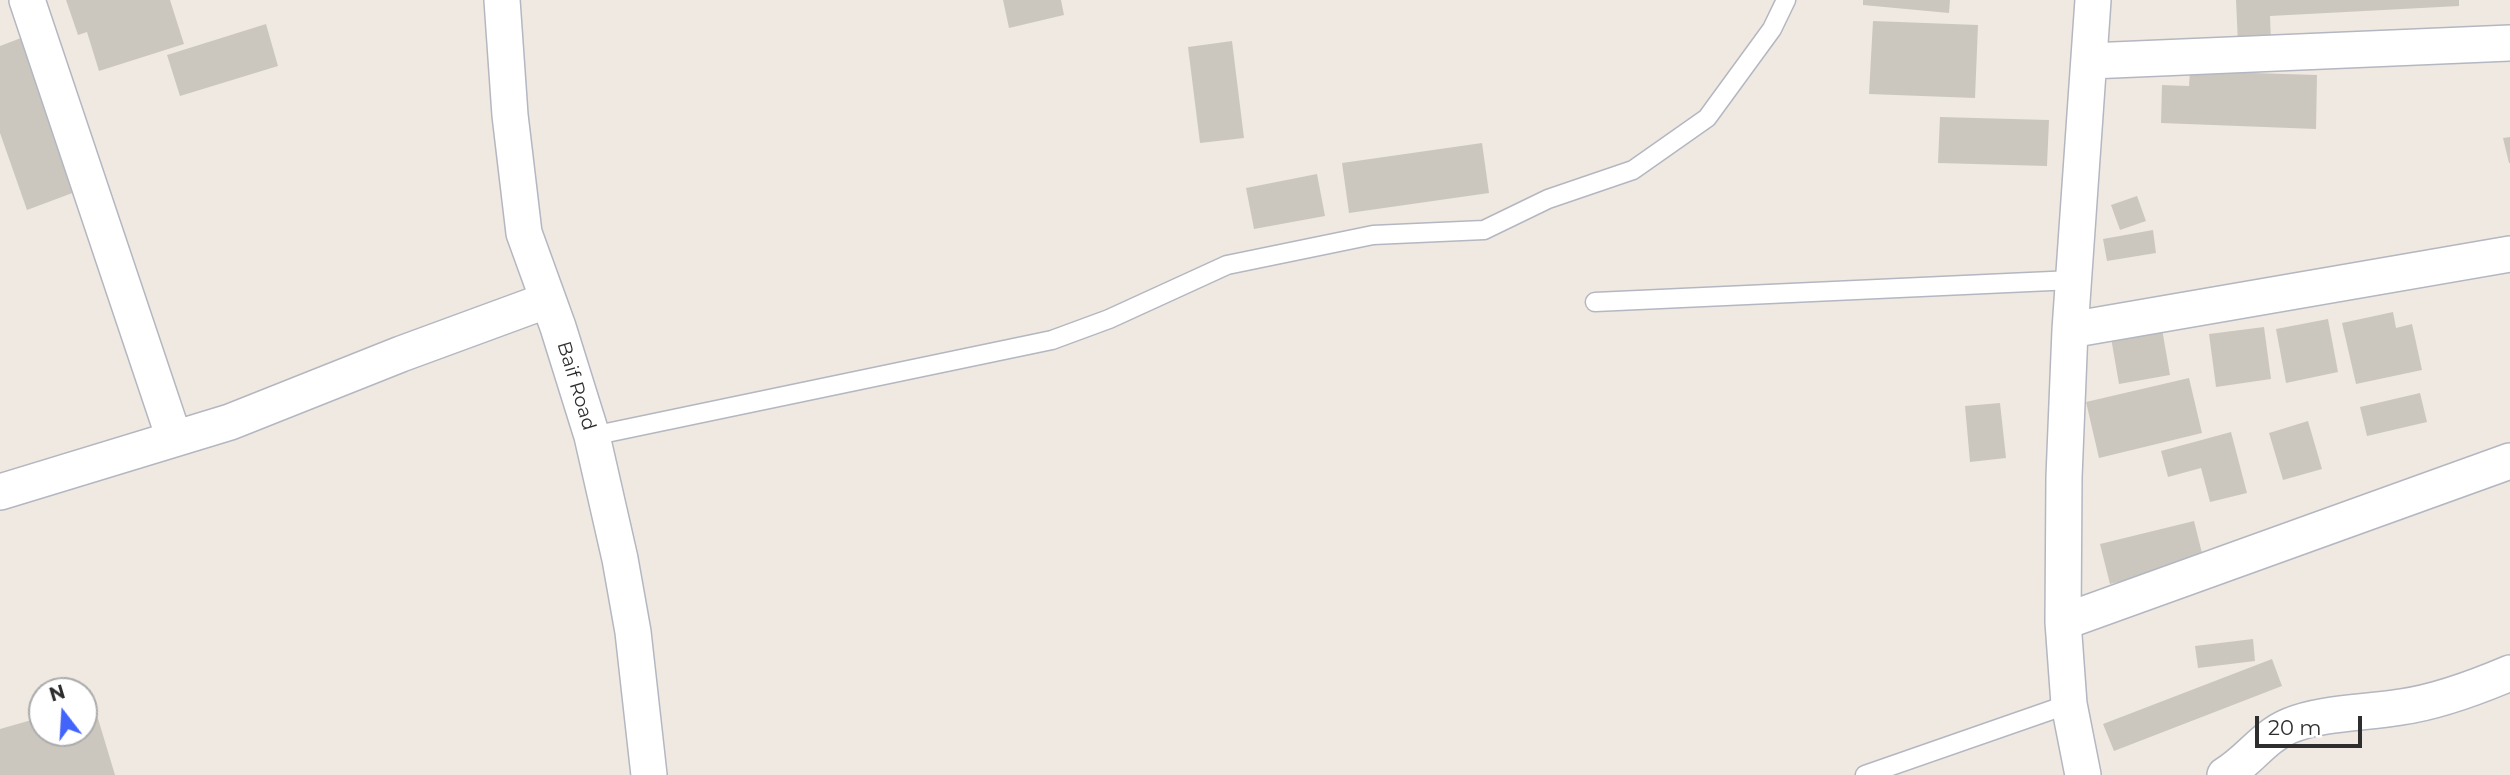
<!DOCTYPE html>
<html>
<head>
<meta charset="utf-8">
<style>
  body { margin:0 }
  #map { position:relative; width:2510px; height:775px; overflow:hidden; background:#efe9e1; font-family:Montserrat,sans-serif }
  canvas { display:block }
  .north { position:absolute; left:28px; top:677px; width:70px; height:70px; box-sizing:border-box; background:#fff; border:2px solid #ababab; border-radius:50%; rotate:343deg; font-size:19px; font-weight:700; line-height:28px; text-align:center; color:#2e2e2e }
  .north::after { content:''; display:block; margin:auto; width:24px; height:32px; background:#4264fb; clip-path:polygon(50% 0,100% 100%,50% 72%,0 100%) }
  .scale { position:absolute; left:2255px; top:716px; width:107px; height:32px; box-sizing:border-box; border:4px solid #2e2e2e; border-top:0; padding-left:9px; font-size:21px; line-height:24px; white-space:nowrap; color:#2e2e2e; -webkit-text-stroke:5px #fff; paint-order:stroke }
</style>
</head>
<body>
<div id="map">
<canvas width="2510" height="775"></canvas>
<div class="north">N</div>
<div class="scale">20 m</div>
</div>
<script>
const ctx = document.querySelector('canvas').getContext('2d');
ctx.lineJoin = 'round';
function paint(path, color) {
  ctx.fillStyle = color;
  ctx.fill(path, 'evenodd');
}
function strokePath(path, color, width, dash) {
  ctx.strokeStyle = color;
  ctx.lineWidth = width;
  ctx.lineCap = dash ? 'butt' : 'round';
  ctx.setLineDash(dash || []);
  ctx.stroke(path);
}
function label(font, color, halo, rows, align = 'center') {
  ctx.font = font + ' Montserrat,sans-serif';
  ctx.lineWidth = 5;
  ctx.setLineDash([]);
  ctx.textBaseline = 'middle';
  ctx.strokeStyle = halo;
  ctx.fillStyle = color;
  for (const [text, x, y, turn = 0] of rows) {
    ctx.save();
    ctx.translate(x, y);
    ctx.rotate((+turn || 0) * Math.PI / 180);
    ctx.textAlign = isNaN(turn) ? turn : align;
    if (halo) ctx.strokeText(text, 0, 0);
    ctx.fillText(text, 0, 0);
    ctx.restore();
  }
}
paint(new Path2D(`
  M 66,0 L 170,0 L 184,44 L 99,71 L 87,32 L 78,35 Z
  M 1003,0 L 1061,0 L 1064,15 L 1009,28 Z
  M 1863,0 L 1950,0 L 1949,13 L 1863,5 Z
  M 2236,0 L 2459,0 L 2459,6 L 2270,16 L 2271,42 L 2238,44 Z
  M 1873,21 L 1978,25 L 1975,98 L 1869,94 Z
  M 266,24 L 278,66 L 180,96 L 167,55 Z
  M 21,38 L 75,192 L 27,210 L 0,133 L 0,46 Z
  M 1232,41 L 1244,138 L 1200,143 L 1188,47 Z
  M 2190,71 L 2317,75 L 2316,129 L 2161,123 L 2162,85 L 2189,86 Z
  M 1940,117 L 2049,120 L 2047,166 L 1938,163 Z
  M 2510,137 L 2510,163 L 2509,163 L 2503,138 Z
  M 1482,143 L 1489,193 L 1349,213 L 1342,163 Z
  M 1317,174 L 1325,216 L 1254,229 L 1246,188 Z
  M 2137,196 L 2146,221 L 2120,230 L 2111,205 Z
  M 2153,230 L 2156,253 L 2107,261 L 2103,239 Z
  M 2393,312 L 2396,328 L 2412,324 L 2422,370 L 2356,384 L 2342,323 Z
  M 2328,319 L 2338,372 L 2286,383 L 2276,329 Z
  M 2161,323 L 2170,375 L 2119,384 L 2110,332 Z
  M 2264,327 L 2271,379 L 2216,387 L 2209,334 Z
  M 2189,378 L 2202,433 L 2099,458 L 2086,402 Z
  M 2420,393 L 2427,422 L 2367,436 L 2360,407 Z
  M 2000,403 L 2006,458 L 1970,462 L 1965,406 Z
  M 2308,421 L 2322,469 L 2283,480 L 2269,433 Z
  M 2231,432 L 2247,493 L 2210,502 L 2201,468 L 2168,477 L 2161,451 Z
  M 2194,521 L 2204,561 L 2110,584 L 2100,544 Z
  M 2253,639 L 2255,661 L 2198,668 L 2195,646 Z
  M 2272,659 L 2282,686 L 2114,751 L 2103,724 Z
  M 93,702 L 115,775 L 0,775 L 0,729 L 42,717 L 42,733 L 84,733 L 84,705 Z`), '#cbc7bf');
const service = new Path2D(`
  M 1595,302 L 2073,280
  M 592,436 L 1052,340 L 1109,319 L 1227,265 L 1373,235 L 1484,230 L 1548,199 L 1633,170 L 1707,118 L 1772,29 L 1786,0
  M 1865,775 L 2069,704`);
const minor = new Path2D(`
  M 27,0 L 174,438
  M 502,0 L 510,115 L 524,233 L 558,327 L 592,436 L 620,559 L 633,632 L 649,775
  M 2090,61 L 2510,43
  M 2070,330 L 2510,254
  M 0,492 L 230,422 L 401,354 L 548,300
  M 2063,622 L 2510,461
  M 2083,775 L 2069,704 L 2063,622 L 2064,477 L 2070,330 L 2093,0
  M 2225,775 C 2249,761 2263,737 2289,726 C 2322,712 2367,713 2401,707 C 2437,702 2477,687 2510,673`);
strokePath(service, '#b4b7c1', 21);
strokePath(minor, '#b4b7c1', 38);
strokePath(service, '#fff', 18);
strokePath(minor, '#fff', 35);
label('19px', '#2e2e2e', '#fff', [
  ["Baif Road",576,386,73]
]);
</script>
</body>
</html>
